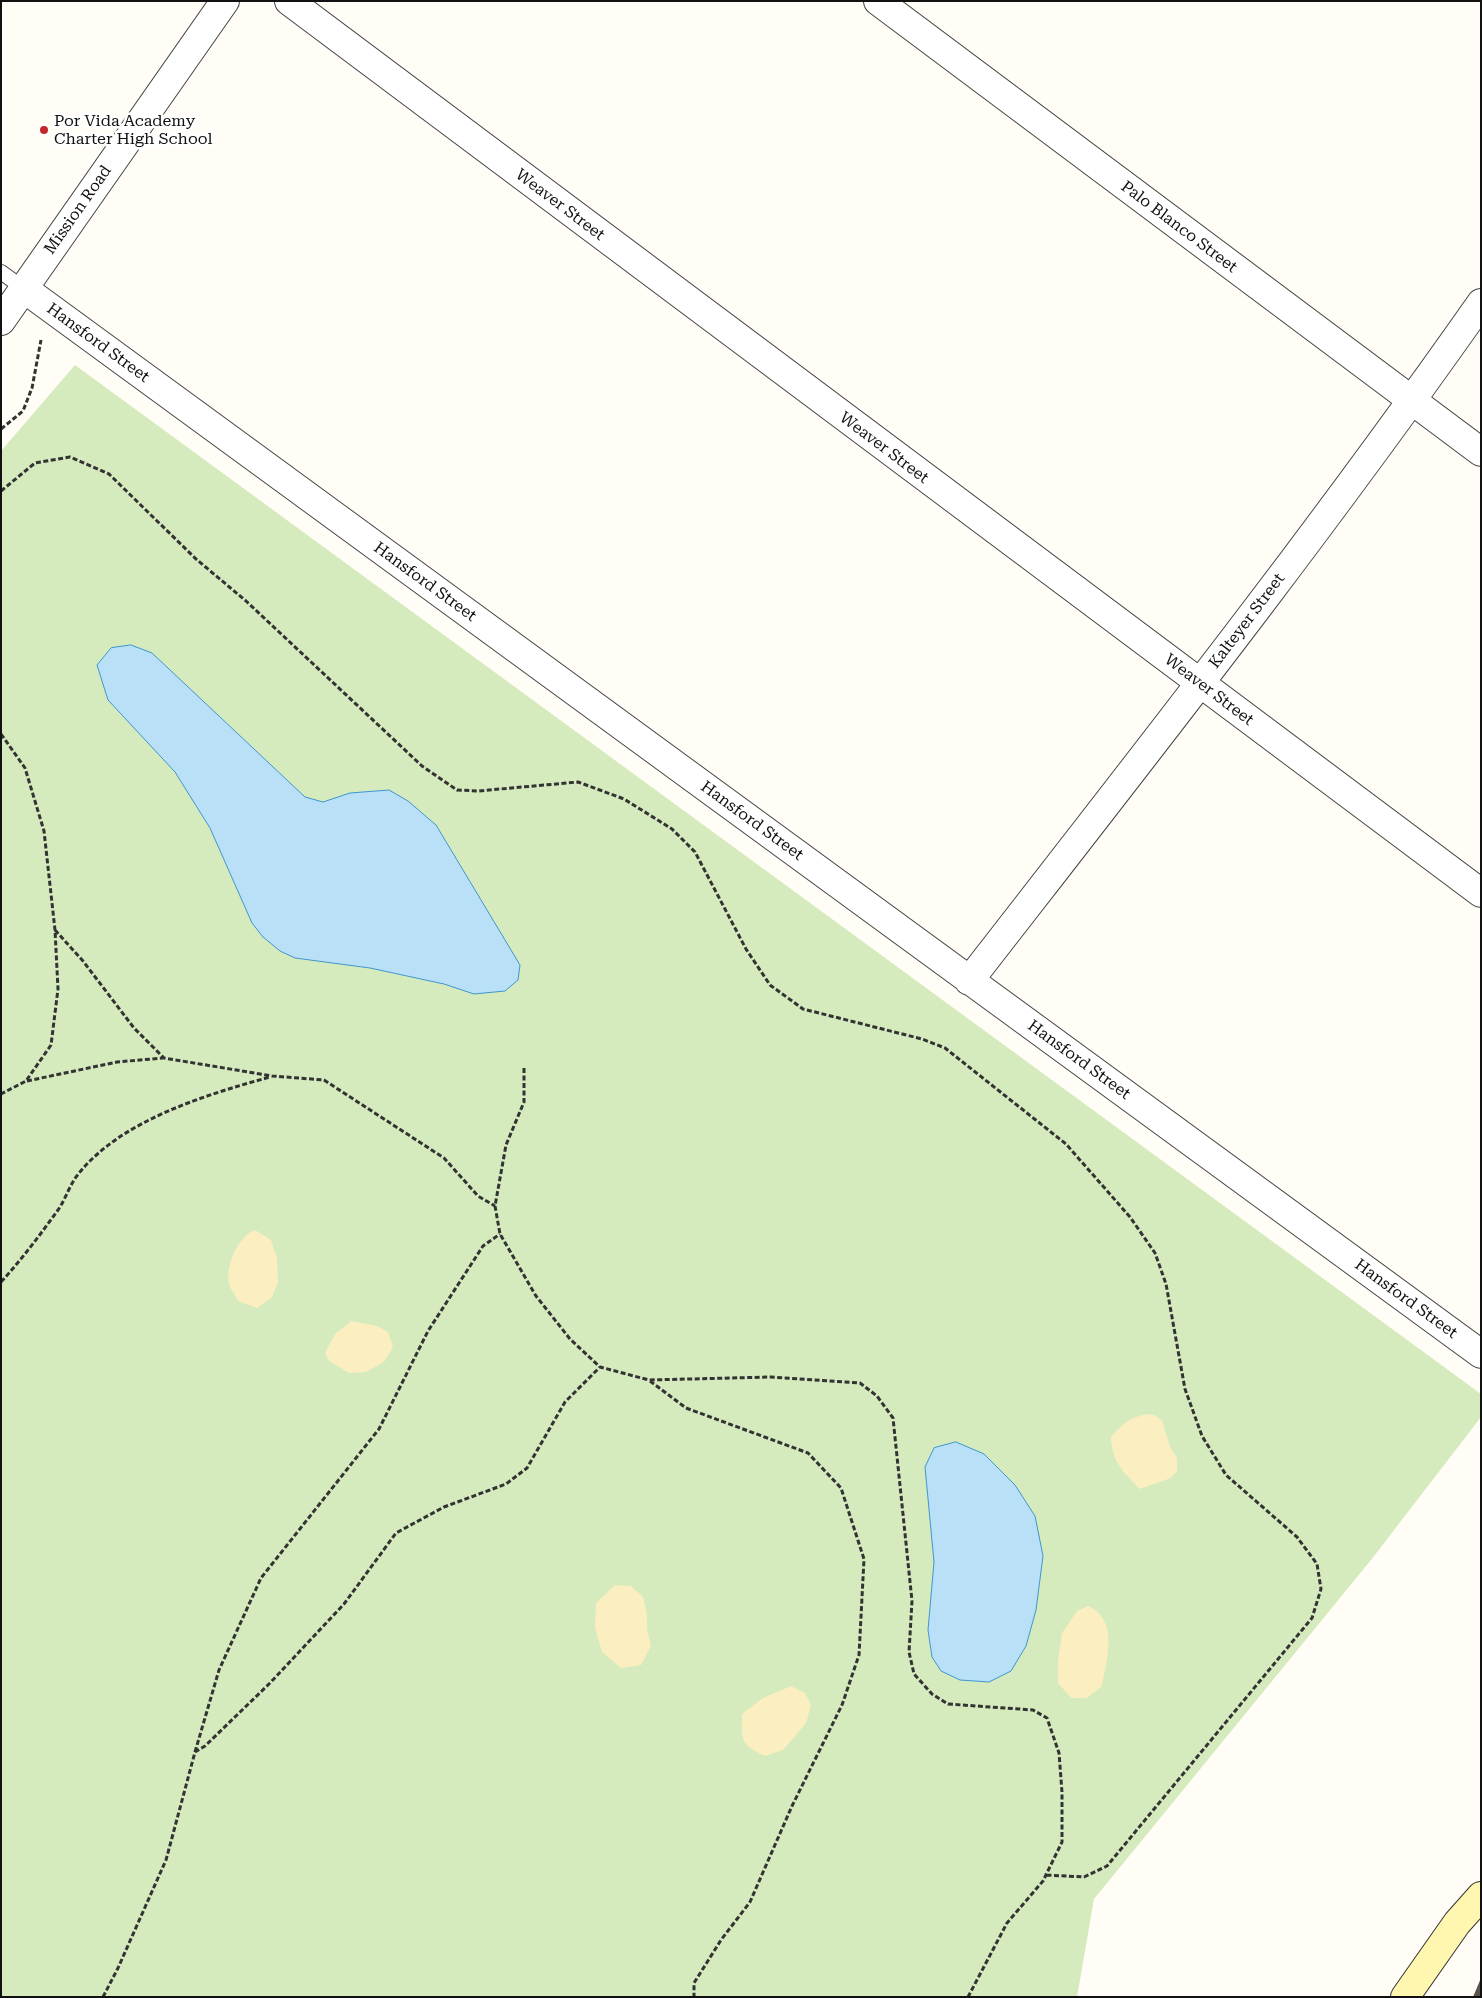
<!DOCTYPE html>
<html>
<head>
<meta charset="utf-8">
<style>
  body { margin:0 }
  #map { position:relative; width:1482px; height:1998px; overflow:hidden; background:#fffdf5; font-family:"Roboto Serif",serif }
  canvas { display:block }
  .frame { position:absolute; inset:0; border:2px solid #111; pointer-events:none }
</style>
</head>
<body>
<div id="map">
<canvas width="1482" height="1998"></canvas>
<div class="frame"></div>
</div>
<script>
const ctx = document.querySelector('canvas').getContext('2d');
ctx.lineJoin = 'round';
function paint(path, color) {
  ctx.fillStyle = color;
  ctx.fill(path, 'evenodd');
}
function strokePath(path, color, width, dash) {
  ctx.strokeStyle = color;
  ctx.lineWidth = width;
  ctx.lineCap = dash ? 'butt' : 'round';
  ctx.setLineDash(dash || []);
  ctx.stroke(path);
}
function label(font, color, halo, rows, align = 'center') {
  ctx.font = font + ' "Roboto Serif",serif';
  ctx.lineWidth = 5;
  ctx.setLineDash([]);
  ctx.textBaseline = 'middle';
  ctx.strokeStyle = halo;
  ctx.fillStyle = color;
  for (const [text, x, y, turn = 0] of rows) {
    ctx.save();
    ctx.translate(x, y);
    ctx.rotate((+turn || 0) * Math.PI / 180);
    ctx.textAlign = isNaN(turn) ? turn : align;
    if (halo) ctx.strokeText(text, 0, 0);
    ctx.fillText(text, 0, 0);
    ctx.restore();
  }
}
paint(new Path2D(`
  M 75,365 L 1481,1394 L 1481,1417 L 1371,1560 L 1094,1899 L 1077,1997 L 1,1997 L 1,451 Z`), '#d5ebbd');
paint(new Path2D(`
  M 255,1230 L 271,1240 L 277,1258 L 278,1282 L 272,1297 L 257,1308 L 238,1301 C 236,1296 230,1289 229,1284 C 225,1265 238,1237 255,1230 Z
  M 351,1321 L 377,1326 L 388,1332 L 393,1347 L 384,1362 L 366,1372 L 349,1373 L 328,1360 L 325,1353 L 335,1334 Z
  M 1149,1414 L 1154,1415 L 1162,1420 L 1170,1447 L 1177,1458 L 1177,1471 L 1171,1478 L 1140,1489 C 1123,1472 1112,1462 1111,1437 C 1123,1423 1130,1417 1149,1414 Z
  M 615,1585 L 631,1586 L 643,1597 L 647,1614 L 647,1629 L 651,1646 L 641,1665 L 621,1668 L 602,1652 L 595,1627 L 596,1603 Z
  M 1088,1606 C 1119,1619 1107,1660 1102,1686 L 1087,1698 L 1071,1698 L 1058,1683 L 1058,1662 L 1062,1633 L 1077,1611 Z
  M 791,1686 L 805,1693 L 811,1705 L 806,1723 L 783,1750 L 765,1756 C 740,1745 742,1740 742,1714 L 763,1698 Z`), '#fbeec1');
const water = new Path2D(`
  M 131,645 L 152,653 L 305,797 L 323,802 L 350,793 L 389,790 L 408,801 L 436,825 L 520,965 L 518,980 L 505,991 L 474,994 L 444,984 L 370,968 L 295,958 L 280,951 L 263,937 L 252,923 L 210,828 L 175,772 L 108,700 L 97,665 L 111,648 Z
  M 956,1442 L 984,1454 L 1015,1485 L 1035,1516 L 1043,1556 L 1036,1610 L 1026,1646 L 1011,1671 L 989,1682 L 960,1680 L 941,1671 L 932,1657 L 928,1630 L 934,1562 L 925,1467 L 934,1448 Z`);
paint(water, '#b9e0f7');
strokePath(water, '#3f96cf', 1);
paint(new Path2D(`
  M 1481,1978 L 1481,1997 L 1473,1997 Z`), '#5a524d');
const service = new Path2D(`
  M 1,272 L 23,288`);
const minor = new Path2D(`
  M 289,1 L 1481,893
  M 878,1 L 1481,452
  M 23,288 L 1481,1354
  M 969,981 C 1143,757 1318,535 1481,303`);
const tertiary = new Path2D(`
  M 1,321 L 225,1`);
const secondary = new Path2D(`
  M 1405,1997 L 1457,1923 L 1481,1896`);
strokePath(service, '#444', 16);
strokePath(minor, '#444', 30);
strokePath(tertiary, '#444', 30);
strokePath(secondary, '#333', 30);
strokePath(new Path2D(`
  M 1,429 L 23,411 L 32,388 L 41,340
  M 1,491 L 35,463 L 70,457 L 109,474 L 196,559 L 246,601 L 422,766 L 457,790 L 478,791 L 578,782 L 624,799 L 672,829 L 695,852 L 746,949 L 770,985 L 803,1009 L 922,1039 L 945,1048 L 1066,1144 L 1130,1217 L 1155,1253 L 1166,1284 L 1185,1389 L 1202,1436 L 1226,1475 L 1297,1537 L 1317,1564 L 1321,1589 L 1312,1618 L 1107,1866 L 1084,1877 L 1046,1875
  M 1,734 L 25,768 L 44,831 L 55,930 L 58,989 L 51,1045 L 26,1081 L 1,1094
  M 55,930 L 83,961 L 134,1028 L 164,1058 L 272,1076 L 324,1080 L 444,1158 L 478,1196 L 495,1206
  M 524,1068 L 524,1102 L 506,1145 L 495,1206 L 500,1234 L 536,1296 L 570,1339 L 600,1367 L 649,1380 L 771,1377 L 860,1383 L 877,1396 L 893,1418 L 912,1601 L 909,1652 L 914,1674 L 932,1694 L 948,1704 L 1033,1710 L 1047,1718 L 1059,1753 L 1062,1792 L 1062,1842 L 1043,1881 L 1007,1923 L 968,1997
  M 27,1081 L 117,1062 L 163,1058
  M 1,1282 C 22,1259 40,1235 58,1210 C 65,1200 69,1187 76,1177 C 118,1121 205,1095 270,1077
  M 650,1381 L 686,1408 L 808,1453 L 841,1488 L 864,1559 L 859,1655 L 842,1705 L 792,1806 L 750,1902 L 721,1940 L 694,1983 L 694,1997
  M 195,1752 L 219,1670 L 261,1578 L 379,1429 L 428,1331 L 483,1246 L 500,1234
  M 103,1997 L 118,1968 L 166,1860 L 195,1752 L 205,1746 L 270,1683 L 344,1604 L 396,1533 L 444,1507 L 506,1484 L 527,1468 L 565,1402 L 600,1367`), '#333', 3, [5, 2.5]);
strokePath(service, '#fff', 14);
strokePath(minor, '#fff', 28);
strokePath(tertiary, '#fff', 28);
strokePath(secondary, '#fff6b0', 28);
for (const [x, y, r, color] of [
  [44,130,5,"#c4262e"]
]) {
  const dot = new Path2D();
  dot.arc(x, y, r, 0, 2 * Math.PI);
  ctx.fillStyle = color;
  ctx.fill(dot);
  strokePath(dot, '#fff', 2);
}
label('16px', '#111', '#fff', [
  ["Por Vida Academy",54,121],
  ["Charter High School",54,139]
], 'left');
label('16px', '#111', '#fff', [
  ["Weaver Street",560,205,37],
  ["Mission Road",78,210,-55],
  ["Palo Blanco Street",1179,227,37],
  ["Hansford Street",98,343,36],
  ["Weaver Street",884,448,37],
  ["Hansford Street",425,582,36],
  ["Kalteyer Street",1247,621,-53],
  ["Weaver Street",1209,690,37],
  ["Hansford Street",752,821,36],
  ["Hansford Street",1079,1060,36],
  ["Hansford Street",1406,1299,36]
]);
</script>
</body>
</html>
